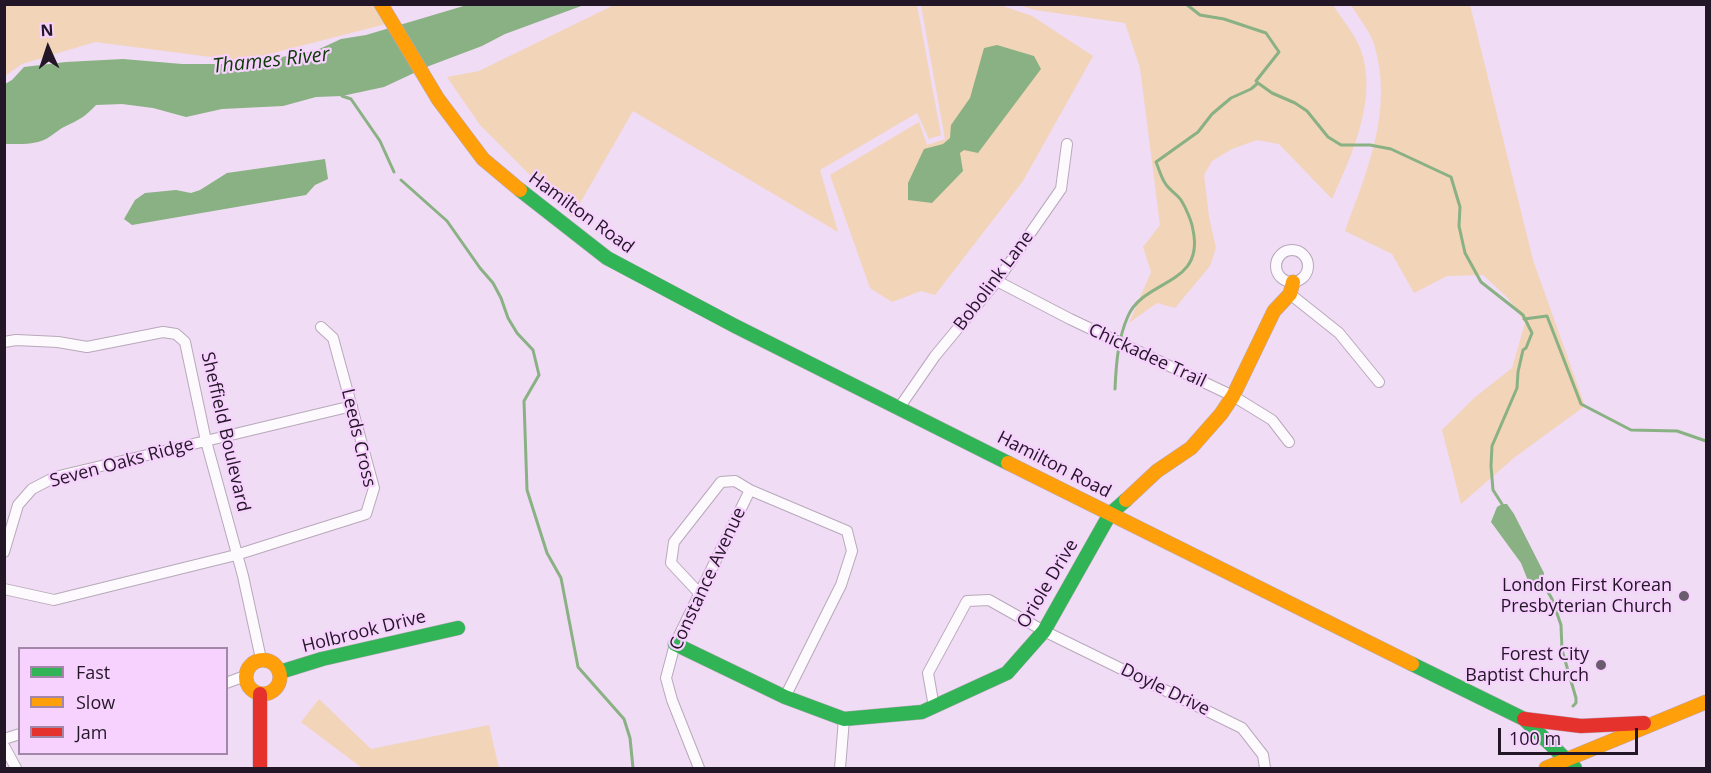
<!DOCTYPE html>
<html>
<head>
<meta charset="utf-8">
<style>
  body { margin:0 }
  #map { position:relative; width:1711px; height:773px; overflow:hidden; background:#f0dcf4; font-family:"Open Sans",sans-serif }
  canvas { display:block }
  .frame { position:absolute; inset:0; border:6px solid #231626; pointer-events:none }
  .legend { position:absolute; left:18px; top:647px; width:210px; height:108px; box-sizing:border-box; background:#f7d2fe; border:2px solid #a287a8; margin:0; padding:8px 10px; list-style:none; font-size:18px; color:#231626 }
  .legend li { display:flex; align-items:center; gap:12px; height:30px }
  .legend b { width:30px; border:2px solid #a287a8 }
  .north { position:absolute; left:18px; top:18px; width:60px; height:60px; -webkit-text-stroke:4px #f7d2fe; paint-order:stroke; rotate:357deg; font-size:16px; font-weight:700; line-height:24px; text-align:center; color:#231626 }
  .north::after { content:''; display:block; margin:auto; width:21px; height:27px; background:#231626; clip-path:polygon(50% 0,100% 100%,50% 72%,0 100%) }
  .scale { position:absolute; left:1498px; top:728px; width:140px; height:27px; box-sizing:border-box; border:3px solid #231626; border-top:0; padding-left:8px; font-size:18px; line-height:21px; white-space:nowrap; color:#231626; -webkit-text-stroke:4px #f7d2fe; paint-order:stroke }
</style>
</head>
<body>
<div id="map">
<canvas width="1711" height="773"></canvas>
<div class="frame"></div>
<ul class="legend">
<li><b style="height:8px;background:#30b455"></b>Fast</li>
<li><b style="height:8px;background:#ff9f0a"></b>Slow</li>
<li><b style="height:8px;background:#e5322d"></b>Jam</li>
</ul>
<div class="north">N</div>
<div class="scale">100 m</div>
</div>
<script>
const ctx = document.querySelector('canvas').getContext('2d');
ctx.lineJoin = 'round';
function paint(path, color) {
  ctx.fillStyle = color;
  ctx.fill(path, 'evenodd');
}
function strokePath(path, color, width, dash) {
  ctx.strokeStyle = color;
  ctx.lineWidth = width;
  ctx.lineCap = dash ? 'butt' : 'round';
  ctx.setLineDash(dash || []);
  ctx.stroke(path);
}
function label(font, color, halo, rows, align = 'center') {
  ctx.font = font + ' "Open Sans",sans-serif';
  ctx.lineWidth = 4.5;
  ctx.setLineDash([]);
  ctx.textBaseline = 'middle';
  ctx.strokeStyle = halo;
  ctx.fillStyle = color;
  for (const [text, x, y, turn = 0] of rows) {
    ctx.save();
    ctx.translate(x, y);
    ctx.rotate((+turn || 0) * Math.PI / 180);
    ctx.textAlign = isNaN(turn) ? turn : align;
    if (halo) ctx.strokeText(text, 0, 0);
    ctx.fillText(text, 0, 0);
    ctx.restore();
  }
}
paint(new Path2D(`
  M 5,5 L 373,5 L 386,24 L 242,61 L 95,42 L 22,64 L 5,76 Z
  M 614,5 L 917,5 L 941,135 L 929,139 L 917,113 L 820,170 L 838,232 L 633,111 L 572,217 L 480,125 L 447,77 L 479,71 Z
  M 921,5 L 1000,5 L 1032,16 L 1093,56 L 1023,181 L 935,295 L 921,291 L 892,302 L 870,288 L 830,175 L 919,122 L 927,145 L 945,139 Z
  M 1018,5 L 1333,5 C 1341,18 1354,33 1360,48 C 1379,96 1352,155 1332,199 L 1279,144 L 1257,140 L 1232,149 L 1212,161 L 1204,175 L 1209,217 L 1216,248 L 1210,266 L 1175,308 L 1157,303 L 1129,323 L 1151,272 L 1143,247 L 1160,225 L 1140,68 L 1125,23 L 1035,10 Z
  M 1351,5 L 1470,5 L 1533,260 L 1585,406 L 1515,457 L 1461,504 L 1442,430 L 1474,398 L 1512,368 L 1525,323 L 1508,298 L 1483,275 L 1447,276 L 1414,293 L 1392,254 L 1345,231 C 1367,171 1394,109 1374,44 C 1370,31 1358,17 1351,5 Z
  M 319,699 L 371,749 L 489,725 L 499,768 L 362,768 L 301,722 Z`), '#f2d4b9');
paint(new Path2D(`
  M 467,5 L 584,5 L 505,34 L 482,46 L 429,66 L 384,87 L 342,96 L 316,97 L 283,106 L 222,109 L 186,117 L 153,108 L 122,104 L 96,105 C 86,116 79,120 66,126 C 59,129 53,135 46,139 C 34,145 18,144 5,144 L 5,84 L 12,80 L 24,67 L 66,62 L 123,59 L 182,64 L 243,64 L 315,51 L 341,39 L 366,35 Z
  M 997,45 L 1034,56 L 1041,69 L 978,153 L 964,150 L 960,153 L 963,171 L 932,203 L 908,200 L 908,183 L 924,149 L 943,144 L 950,138 L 951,125 L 970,98 L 984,48 Z
  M 325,159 L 328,179 L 315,185 L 306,195 L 132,225 L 124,219 L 135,200 L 145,193 L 176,190 L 191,193 L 200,190 L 227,173 Z
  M 1502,504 L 1507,504 L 1514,514 L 1544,573 L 1542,592 L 1532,591 L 1521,563 L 1491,522 L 1497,507 Z`), '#89b183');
strokePath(new Path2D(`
  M 1258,83 L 1272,93 L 1295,103 L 1307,111 L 1328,137 L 1341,145 L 1370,145 L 1391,149 L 1451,177 L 1460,207 L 1459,226 L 1465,253 L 1481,282 L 1523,315 L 1532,333 L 1526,348 L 1523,350 L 1518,372 L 1517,388 L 1492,446 L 1491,466 L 1493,490 L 1502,504
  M 342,96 L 351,99 L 380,141 L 394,172
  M 401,180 L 447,221 L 480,268 L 493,283 L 501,298 L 508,318 L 517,333 L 533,350 L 539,375 L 524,401 L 527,490 L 547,553 L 561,578 L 578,667 L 624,719 L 630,738 L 633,768
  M 1524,319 L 1547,316 L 1581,404 L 1631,430 L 1677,431 L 1706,441
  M 1115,389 C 1116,365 1118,338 1128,316 C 1144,279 1205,286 1193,230 C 1192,222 1186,208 1181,200 C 1177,194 1169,190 1165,183 C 1161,177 1159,169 1156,162 L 1198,132 L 1212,114 L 1231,98 L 1251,89 L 1258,83 L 1256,81 L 1279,52 L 1266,33 L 1224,19 L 1200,15 L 1186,4
  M 1543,583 L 1552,599 L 1561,625 L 1562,650 L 1576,698 L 1576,703 L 1573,706`), '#89b183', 3);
const street = new Path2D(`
  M1276 266a16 16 0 1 1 32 0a16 16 0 1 1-32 0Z
  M 997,281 L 1070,319 L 1233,396 L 1272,420 L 1289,442
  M 1290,294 L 1339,333 L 1379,382
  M 4,342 L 16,340 L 58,342 L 87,347 L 163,332 L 176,334 L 185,342 L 206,441 L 243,576 L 261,659
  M 899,408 L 935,356 L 997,281 L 1061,189 L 1067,144
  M 4,552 L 18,505 L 32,489 L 55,477 L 352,406
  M 4,589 L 54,600 L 236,555 L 366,514 L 374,488 L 333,338 L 321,327
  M 700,594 L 671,563 L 674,542 L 721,482 L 735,481 L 750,490
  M 226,683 L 245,676
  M 934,707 L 928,673 L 967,601 L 989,600 L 1044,631 L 1242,728 L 1263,755 L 1265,768
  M 4,739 L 20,734
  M 4,746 L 16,768
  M 699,768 L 672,700 L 666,678 L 675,644 L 750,490 L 847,531 L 852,551 L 841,585 L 785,697
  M 840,768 L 844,719`);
const fast = new Path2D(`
  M 520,190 L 607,258 L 735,326 L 1008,463
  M 675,644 L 785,697 L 844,719 L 922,712 L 1007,673 L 1044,631 L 1110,514 L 1126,500
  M 1412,664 L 1524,719 L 1575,768
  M 280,672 L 322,659 L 458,628`);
const slow = new Path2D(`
  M 381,4 L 438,99 L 483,159 L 520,190
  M 1008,463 L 1412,664
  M 1126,500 L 1157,471 L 1191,448 L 1221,414 L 1233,396 L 1274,311 L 1290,294 L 1293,282
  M246 677a17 17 0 1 1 34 0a17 17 0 1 1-34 0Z
  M 1546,768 L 1706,702`);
const jam = new Path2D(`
  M 260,694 L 260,768
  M 1524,719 L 1581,726 L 1644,723`);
strokePath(street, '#b8a8bb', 12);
strokePath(fast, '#b8a8bb', 15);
strokePath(slow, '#b8a8bb', 15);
strokePath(jam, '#b8a8bb', 15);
strokePath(street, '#fdfafd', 10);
strokePath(fast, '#30b455', 14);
strokePath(slow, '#ff9f0a', 14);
strokePath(jam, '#e5322d', 14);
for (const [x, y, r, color] of [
  [1684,596,6,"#6b5b6e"],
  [1601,665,6,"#6b5b6e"]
]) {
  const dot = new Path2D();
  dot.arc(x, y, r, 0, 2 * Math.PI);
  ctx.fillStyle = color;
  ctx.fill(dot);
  strokePath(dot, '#f7d2fe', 2);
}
label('18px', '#231626', '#f7d2fe', [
  ["Hamilton Road",581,213,36],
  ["Bobolink Lane",994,281,-53],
  ["Chickadee Trail",1147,356,25],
  ["Sheffield Boulevard",225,432,77],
  ["Leeds Cross",358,438,77],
  ["Seven Oaks Ridge",122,463,-15],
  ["Hamilton Road",1054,465,27],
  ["Constance Avenue",708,579,-65],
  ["Oriole Drive",1048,584,-59],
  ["Holbrook Drive",364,632,-14],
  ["Doyle Drive",1165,690,26]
]);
label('18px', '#231626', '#f7d2fe', [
  ["London First Korean",1672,586],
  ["Presbyterian Church",1672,607],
  ["Forest City",1589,655],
  ["Baptist Church",1589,676]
], 'right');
label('italic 20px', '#0d3b05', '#f7d2fe', [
  ["Thames River",271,61,-6]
]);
</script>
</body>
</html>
